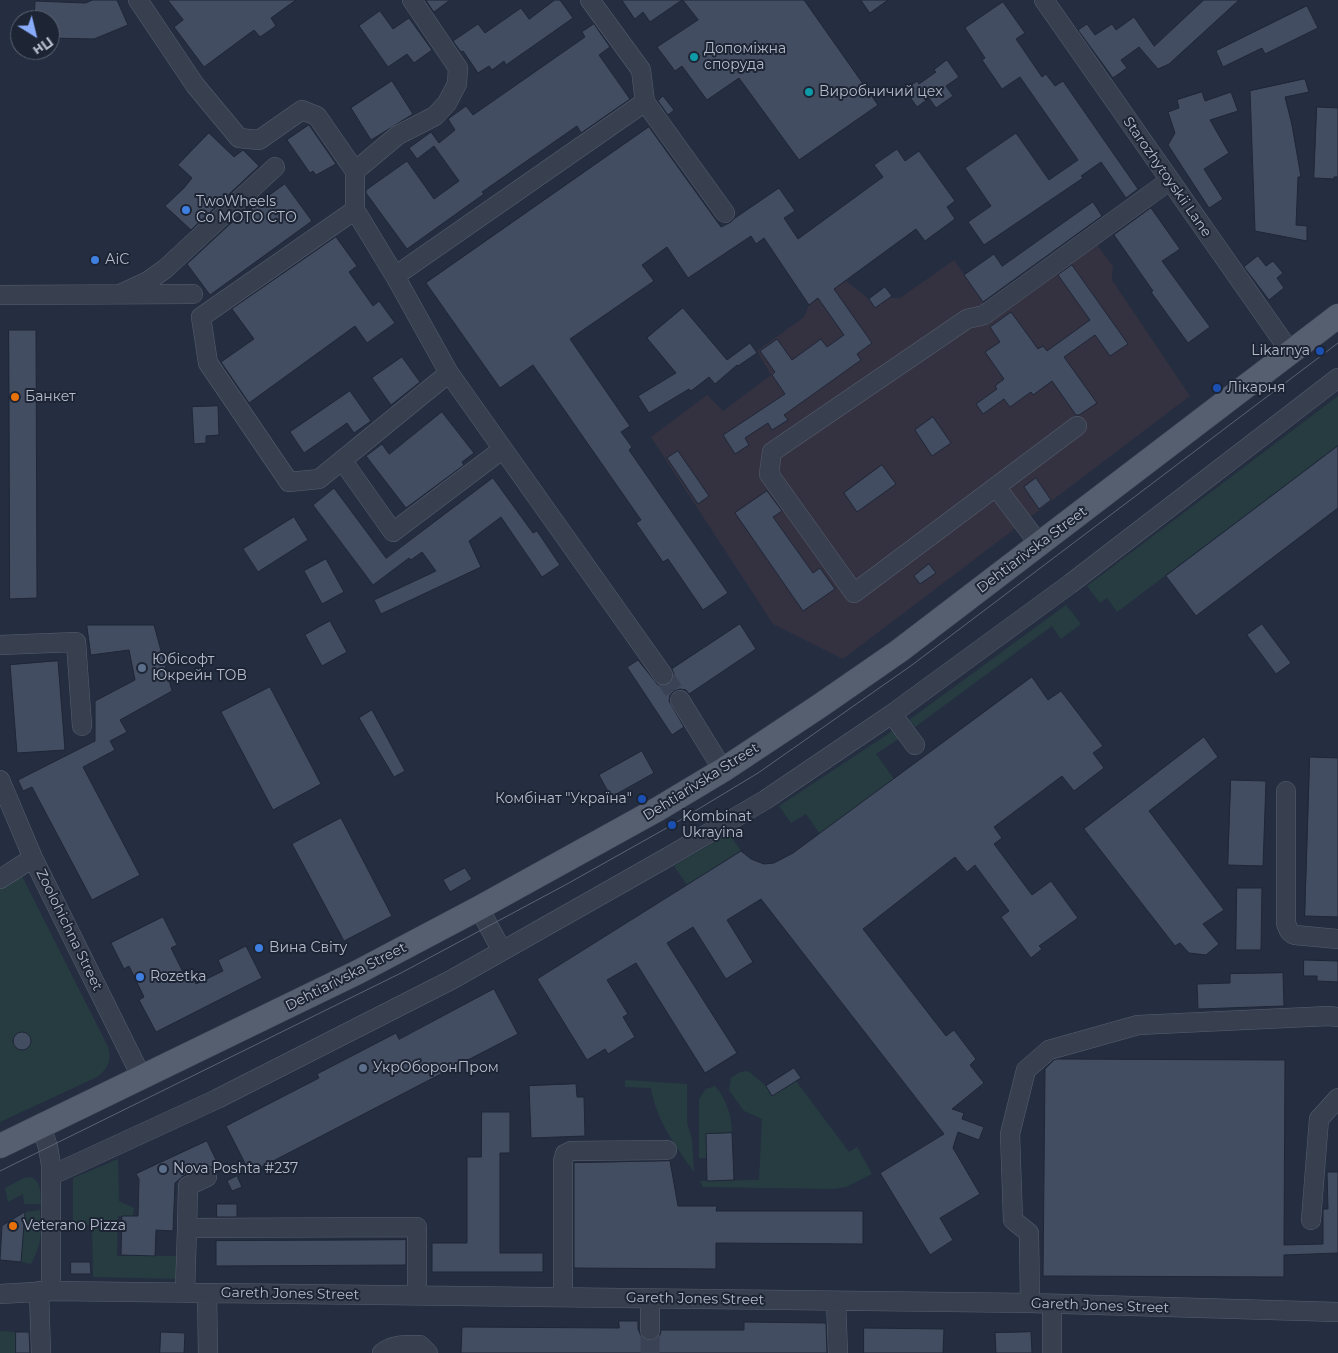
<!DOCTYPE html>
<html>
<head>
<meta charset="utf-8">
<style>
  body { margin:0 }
  #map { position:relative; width:1338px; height:1353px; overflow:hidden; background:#242e40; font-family:Montserrat,sans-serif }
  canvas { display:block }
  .north { position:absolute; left:10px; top:10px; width:50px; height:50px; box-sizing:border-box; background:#1d2535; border:1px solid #5a6171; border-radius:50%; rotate:144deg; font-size:14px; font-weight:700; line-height:20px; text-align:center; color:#b5bbcb }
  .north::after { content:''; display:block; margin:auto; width:18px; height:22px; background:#89acfb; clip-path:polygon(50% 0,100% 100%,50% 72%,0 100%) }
</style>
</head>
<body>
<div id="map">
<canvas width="1338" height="1353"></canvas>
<div class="north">Пн</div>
</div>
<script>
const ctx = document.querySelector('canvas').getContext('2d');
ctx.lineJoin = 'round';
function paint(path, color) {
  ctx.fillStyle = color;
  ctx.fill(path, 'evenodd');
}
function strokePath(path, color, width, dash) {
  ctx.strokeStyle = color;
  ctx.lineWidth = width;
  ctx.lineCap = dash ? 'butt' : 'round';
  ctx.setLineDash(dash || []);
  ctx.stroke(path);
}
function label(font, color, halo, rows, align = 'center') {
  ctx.font = font + ' Montserrat,sans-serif';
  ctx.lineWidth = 4;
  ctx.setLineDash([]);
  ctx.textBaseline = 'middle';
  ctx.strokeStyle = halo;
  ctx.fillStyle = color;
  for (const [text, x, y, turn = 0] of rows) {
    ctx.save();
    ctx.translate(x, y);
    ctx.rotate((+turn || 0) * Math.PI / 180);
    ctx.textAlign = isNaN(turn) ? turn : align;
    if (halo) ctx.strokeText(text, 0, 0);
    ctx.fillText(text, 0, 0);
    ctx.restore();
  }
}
paint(new Path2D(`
  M 1141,192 L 1151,207 L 1097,245 L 1113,266 L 1112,280 L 1190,396 L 843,659 L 773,624 L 651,437 L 707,395 L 723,411 L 771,375 L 757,351 L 804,317 L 809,305 L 846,281 L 869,299 L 875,308 L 889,298 L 900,298 L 954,260 L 984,303 Z`), '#343141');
paint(new Path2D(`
  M 1338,396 L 1338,446 L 1117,612 L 1107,598 L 1100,603 L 1087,586 Z
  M 1066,605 L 1081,624 L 1061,639 L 1052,626 L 915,727 L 909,720 Z
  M 897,728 L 903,736 L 876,754 L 894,779 L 820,834 L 806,814 L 791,823 L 779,806 Z
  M 729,833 L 741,851 L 687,885 L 674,866 Z
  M 20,872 L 108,1047 C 112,1060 108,1069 97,1077 L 0,1122 L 0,886 Z
  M 748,1071 L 766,1086 L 772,1096 L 796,1081 L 849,1152 L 857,1147 L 872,1174 L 846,1187 L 834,1189 L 703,1187 L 700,1181 L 759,1180 L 762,1119 L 744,1111 L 729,1090 L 731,1078 L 740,1072 Z
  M 625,1080 L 687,1084 L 687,1122 L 692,1140 L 694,1172 C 675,1145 656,1120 651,1088 L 625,1087 Z
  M 715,1086 C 726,1098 732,1116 732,1133 L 706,1134 L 707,1158 L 699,1158 L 699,1099 L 706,1089 Z
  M 118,1159 L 119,1201 L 134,1208 L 133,1216 L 118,1216 L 117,1256 L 180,1256 L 179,1279 L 93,1277 L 92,1225 L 73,1225 L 73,1178 Z
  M 30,1177 C 42,1181 40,1193 41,1204 L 24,1204 L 23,1194 L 8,1202 L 5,1188 L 24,1178 Z
  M 40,1210 C 41,1234 43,1242 31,1264 L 21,1262 L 25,1212 Z
  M 0,1331 L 16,1332 L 16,1353 L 0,1353 Z`), '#263c41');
const building = new Path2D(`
  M 93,0 L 117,0 L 128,25 L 94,39 L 50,38 L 50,20 L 34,20 L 35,1 L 85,3 Z
  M 168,0 L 296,0 L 271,18 L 276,26 L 260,37 L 254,30 L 204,67 L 174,27 L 183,20 Z
  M 426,0 L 450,0 L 434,12 Z
  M 555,0 L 560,0 L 573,18 L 506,65 L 504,61 L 492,70 L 489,66 L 478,73 L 463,51 L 461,52 L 453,41 L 478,24 L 485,33 L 521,8 L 529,19 Z
  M 622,0 L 682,0 L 650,22 L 643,12 L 635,19 Z
  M 683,0 L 804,0 L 878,105 L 799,160 L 739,78 L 707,100 L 682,66 L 675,71 L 657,47 L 698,20 Z
  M 861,0 L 888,0 L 870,13 Z
  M 1204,0 L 1239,0 L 1169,64 L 1158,69 L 1139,47 L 1121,60 L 1127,68 L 1113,78 L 1078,30 L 1087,24 L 1095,35 L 1112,24 L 1116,30 L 1134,17 L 1154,46 Z
  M 1003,2 L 1025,33 L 1016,39 L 1042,77 L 1046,74 L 1055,86 L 1063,81 L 1138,189 L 1126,198 L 1101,162 L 1081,176 L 1083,178 L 984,245 L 968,222 L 991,206 L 965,168 L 1016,133 L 1049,180 L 1078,160 L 1020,77 L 1002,89 L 982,60 L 985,58 L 965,28 Z
  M 1307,6 L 1318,28 L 1265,54 L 1262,48 L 1223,67 L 1216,51 Z
  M 380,11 L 393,29 L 409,18 L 432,50 L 414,63 L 407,54 L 388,67 L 359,26 Z
  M 594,24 L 610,47 L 599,55 L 630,99 L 581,133 L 577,126 L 482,192 L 484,194 L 407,249 L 366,193 L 366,190 L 407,161 L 434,199 L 459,181 L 434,146 L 417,159 L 409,148 L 431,132 L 439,143 L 455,130 L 448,119 L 466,106 L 473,115 L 585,37 L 582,32 Z
  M 947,60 L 959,77 L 946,86 L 953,96 L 936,108 L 929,98 L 917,107 L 905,90 L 917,81 L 919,84 L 936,72 L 934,70 Z
  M 1305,79 L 1309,92 L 1285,97 L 1292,125 L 1301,177 L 1298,177 L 1296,225 L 1307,226 L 1307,241 L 1255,231 L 1250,91 Z
  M 392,81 L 413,114 L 371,140 L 351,108 Z
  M 1202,92 L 1205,101 L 1231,92 L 1238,111 L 1210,120 L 1229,153 L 1204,169 L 1223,199 L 1209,208 L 1168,145 L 1175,133 L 1168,112 L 1179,108 L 1177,100 Z
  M 663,96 L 674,110 L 668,115 L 658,101 Z
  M 1317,107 L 1338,108 L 1338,177 L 1334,177 L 1334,179 L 1314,178 Z
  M 309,125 L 336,164 L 316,175 L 313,171 L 310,173 L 287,140 Z
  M 649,127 L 721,227 L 731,222 L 735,218 L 779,188 L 795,211 L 784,218 L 798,239 L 883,177 L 874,165 L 897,149 L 905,161 L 919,151 L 955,201 L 947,207 L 955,219 L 925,241 L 916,229 L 834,289 L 872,343 L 857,354 L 861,360 L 784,415 L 788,420 L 772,430 L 768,423 L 745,438 L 749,445 L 735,454 L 723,435 L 785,394 L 772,375 L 775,372 L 760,351 L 777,339 L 792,360 L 821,339 L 827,347 L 844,335 L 818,298 L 809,305 L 764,238 L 756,244 L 751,236 L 688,278 L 667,247 L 642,265 L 654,281 L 570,339 L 630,426 L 621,432 L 632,447 L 629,450 L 728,593 L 703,610 L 668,559 L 663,562 L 636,523 L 641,520 L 533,365 L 500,388 L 426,283 Z
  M 209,133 L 234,157 L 243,150 L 259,166 L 191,230 L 165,206 L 184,188 L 192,178 L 178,165 Z
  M 285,184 L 312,221 L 210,295 L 187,264 L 230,224 Z
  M 1093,202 L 1102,216 L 983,302 L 964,275 L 994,254 L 1002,266 Z
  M 1151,208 L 1180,249 L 1162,261 L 1210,327 L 1188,343 L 1151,292 L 1153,291 L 1114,235 Z
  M 336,237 L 357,266 L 349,272 L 373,306 L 379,301 L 395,323 L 367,343 L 355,326 L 249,403 L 221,362 L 254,339 L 232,309 Z
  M 1258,256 L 1266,266 L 1273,261 L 1283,273 L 1277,278 L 1284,288 L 1269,300 L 1244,267 Z
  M 1072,265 L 1128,344 L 1110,356 L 1095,335 L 1064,357 L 1097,403 L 1079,415 L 1076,415 L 1052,381 L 1033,395 L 1031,392 L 1010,407 L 1004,399 L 983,414 L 976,404 L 997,389 L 995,386 L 1004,379 L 985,352 L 1000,342 L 990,327 L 1011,312 L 1038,349 L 1043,346 L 1047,351 L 1090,320 L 1058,275 Z
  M 885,287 L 892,296 L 875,308 L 869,299 Z
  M 683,308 L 727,360 L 750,343 L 757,353 L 738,366 L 737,365 L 715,384 L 709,377 L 691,391 L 689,389 L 649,413 L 638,396 L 676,373 L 647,338 Z
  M 9,330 L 36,330 L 37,598 L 10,599 Z
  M 402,357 L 420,382 L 391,405 L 372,378 Z
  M 350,391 L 371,421 L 354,433 L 347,423 L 304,453 L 290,432 Z
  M 218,406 L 219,435 L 206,436 L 206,443 L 194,444 L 192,407 Z
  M 442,412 L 474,453 L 462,462 L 464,465 L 406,508 L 366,456 L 382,444 L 389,454 Z
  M 933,417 L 951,443 L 932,456 L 915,430 Z
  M 1338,446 L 1338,508 L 1196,616 L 1166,576 Z
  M 678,451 L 709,496 L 698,504 L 667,458 Z
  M 882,465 L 896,484 L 857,512 L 844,493 Z
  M 493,478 L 533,533 L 537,531 L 560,565 L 542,577 L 501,517 L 469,541 L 481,567 L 381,614 L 374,600 L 436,571 L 422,552 L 411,560 L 409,558 L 373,585 L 313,505 L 334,488 L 386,558 Z
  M 1036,478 L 1051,500 L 1039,509 L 1024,487 Z
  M 767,491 L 782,511 L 773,517 L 813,573 L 820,568 L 835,589 L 803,611 L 735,513 Z
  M 294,517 L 308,540 L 258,572 L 243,549 Z
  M 326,559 L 344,592 L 322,604 L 304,571 Z
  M 929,564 L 936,573 L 920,584 L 914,576 Z
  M 330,621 L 347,652 L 322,666 L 305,635 Z
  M 740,624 L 756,649 L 689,694 L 686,690 L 680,689 L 674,691 L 670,695 L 669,701 L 684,727 L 672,735 L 627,667 L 638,660 L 658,685 L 664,686 L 669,684 L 673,679 L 674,674 L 672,669 Z
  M 1262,624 L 1291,663 L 1276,674 L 1247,635 Z
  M 87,625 L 154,625 L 172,691 L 120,720 L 127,732 L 110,741 L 115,750 L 83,767 L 140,875 L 92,900 L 32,787 L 23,791 L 18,780 L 95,741 L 95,701 L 135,680 L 129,650 L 91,655 Z
  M 58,661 L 65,750 L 17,753 L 10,665 Z
  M 1032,677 L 1048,700 L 1061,691 L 1103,746 L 1093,753 L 1104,768 L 1074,791 L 1062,776 L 994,827 L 1002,838 L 994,844 L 1032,895 L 1051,881 L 1078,918 L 1039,946 L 1042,949 L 1031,958 L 1001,917 L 1009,911 L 975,865 L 967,872 L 955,857 L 863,929 L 946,1036 L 954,1030 L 976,1059 L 970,1065 L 984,1083 L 952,1109 L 964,1113 L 962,1119 L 984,1127 L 979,1140 L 958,1132 L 953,1148 L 980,1194 L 940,1218 L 953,1240 L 930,1255 L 880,1173 L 944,1134 L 761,899 L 727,920 L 753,962 L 726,979 L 693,927 L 667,943 L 737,1053 L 705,1073 L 636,963 L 607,980 L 628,1014 L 623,1017 L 635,1037 L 608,1054 L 605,1049 L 587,1060 L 537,979 L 741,851 L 751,859 L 764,864 L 774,863 L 793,853 Z
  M 270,687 L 321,784 L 273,810 L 221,712 Z
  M 372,710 L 405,771 L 394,777 L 359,718 Z
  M 1204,737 L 1218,757 L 1149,811 L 1224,910 L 1203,924 L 1219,944 L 1206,955 L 1189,953 L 1180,943 L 1175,946 L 1084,829 Z
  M 642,751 L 654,773 L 611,797 L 599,775 Z
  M 1310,757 L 1338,758 L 1338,917 L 1305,916 Z
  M 1231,780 L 1266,781 L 1263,866 L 1228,865 Z
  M 341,818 L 392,916 L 344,941 L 292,844 Z
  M 465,868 L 472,879 L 450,892 L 443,880 Z
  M 1237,888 L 1262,888 L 1261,950 L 1236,950 Z
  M 163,917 L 177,945 L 171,948 L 186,978 L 192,975 L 196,984 L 223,971 L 218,960 L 246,946 L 262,978 L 156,1032 L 139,1000 L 144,997 L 129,966 L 124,969 L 111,943 Z
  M 1304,960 L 1338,961 L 1338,982 L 1317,981 L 1317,976 L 1304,976 Z
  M 1283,973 L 1284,1006 L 1198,1009 L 1197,984 L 1230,983 L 1230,974 Z
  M 494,989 L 518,1034 L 250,1173 L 226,1126 L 319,1078 L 317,1074 L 396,1033 L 399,1039 Z
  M13 1041a9 9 0 1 1 18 0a9 9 0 1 1-18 0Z
  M 1058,1059 L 1285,1060 L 1284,1245 L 1323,1244 L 1323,1209 L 1328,1209 L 1327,1172 L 1338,1172 L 1338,1253 L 1284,1255 L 1284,1277 L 1043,1276 L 1045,1069 L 1054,1060 Z
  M 794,1068 L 801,1078 L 772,1096 L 766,1086 Z
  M 576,1084 L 577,1097 L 584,1097 L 585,1136 L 531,1138 L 529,1086 Z
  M 482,1112 L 510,1112 L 510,1153 L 500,1153 L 500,1253 L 543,1253 L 543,1272 L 432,1272 L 432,1243 L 467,1243 L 467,1157 L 481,1157 Z
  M 732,1133 L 734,1180 L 707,1181 L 706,1134 Z
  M 207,1141 L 218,1164 L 211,1167 L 202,1167 L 183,1176 L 175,1183 L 173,1231 L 156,1230 L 155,1256 L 121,1255 L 122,1216 L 138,1216 L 139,1179 L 136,1174 Z
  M 670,1161 L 678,1206 L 717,1206 L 716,1211 L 863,1211 L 863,1244 L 716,1243 L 716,1269 L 574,1268 L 574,1163 Z
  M 237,1176 L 242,1187 L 232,1191 L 227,1181 Z
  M 217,1204 L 237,1204 L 237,1217 L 217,1217 Z
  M 25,1212 L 21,1262 L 0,1260 L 2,1226 Z
  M 406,1240 L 406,1265 L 216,1266 L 216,1241 Z
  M 71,1262 L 90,1262 L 91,1274 L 71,1274 Z
  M 619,1321 L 638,1321 L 638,1329 L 641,1336 L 644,1339 L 650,1341 L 656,1339 L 660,1335 L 661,1330 L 744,1330 L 744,1322 L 826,1323 L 827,1353 L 461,1353 L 462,1327 L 619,1328 Z
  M 864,1328 L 944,1329 L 943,1353 L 864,1353 Z
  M 16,1332 L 29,1332 L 30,1353 L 16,1353 Z
  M 161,1332 L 185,1333 L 184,1353 L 160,1353 Z
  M 1031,1332 L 1032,1353 L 996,1353 L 995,1333 Z`);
paint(building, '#434d62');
strokePath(building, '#1f2737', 1);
strokePath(new Path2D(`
  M 663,675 L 680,700
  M 650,1353 L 650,1330`), '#3a4355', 19, [19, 9]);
const minor = new Path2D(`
  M 138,0 L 195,85 L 239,138 L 259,140 L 302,110 L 317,116 L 355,171
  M 412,0 L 458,68 L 457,84 L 447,103 L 435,116 L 398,135 L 355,171 L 355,210 L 395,276 L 449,373 L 663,675
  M 590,0 L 641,70 L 645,102 L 725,213
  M 1044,0 L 1291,353
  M 355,210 L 201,317 L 208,363 L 289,482 L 319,479 L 449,373
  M 395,276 L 645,102
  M 120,294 L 148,281 L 165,269 L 275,167
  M 0,295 L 193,294
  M 1077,426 L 854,593 L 769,474 L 772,452 L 967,319 L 984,315 L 1169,181
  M 342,460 L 393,532 L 503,449
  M 996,487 L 1040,545
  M 0,645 L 76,642 L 82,726
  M 680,700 L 723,770
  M 892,714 L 915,745
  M 0,780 L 33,858 L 142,1078
  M 1286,791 L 1286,923 C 1288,929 1289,933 1295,935 L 1338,939
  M 0,879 L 33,858
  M 479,908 L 502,951
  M 41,1126 L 48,1147 L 51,1165 L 51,1291
  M 52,1175 L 217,1099 L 451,980 L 668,857 L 765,800 L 892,714 L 1070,584 L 1338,378
  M 1311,1220 L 1319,1119 L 1338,1098
  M 187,1228 L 188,1186 L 207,1177
  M 39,1291 L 41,1353
  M 185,1292 L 187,1228 L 417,1227 L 417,1295
  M 207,1293 L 208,1353
  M 0,1294 L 51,1291 L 1030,1303 L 1338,1312
  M 563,1297 L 563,1161 L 565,1154 L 571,1151 L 667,1150
  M 650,1299 L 650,1330
  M 836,1301 L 838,1353
  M 1030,1303 L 1029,1233 L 1013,1220 L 1010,1134 L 1026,1070 L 1049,1050 L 1138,1025 L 1329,1016 L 1338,1017
  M 382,1353 C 392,1344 407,1345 420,1345 L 428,1353
  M 1052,1353 L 1052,1305`);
const major = new Path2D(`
  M 0,1146 L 358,972 L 479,908 L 658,809 L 723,770 L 821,705 L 899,651 L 1338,316`);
strokePath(minor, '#565e6e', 20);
strokePath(major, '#424959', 25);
strokePath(minor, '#384050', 19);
strokePath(major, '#565f70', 24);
strokePath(new Path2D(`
  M 0,1171 L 401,973 L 567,884 L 672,825 L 758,773 L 912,665 L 1338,343`), '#5a6477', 1);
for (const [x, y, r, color] of [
  [694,57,5,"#0f9aa8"],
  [809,92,5,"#0f9aa8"],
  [186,210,5,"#3f7fe0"],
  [95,260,5,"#3f7fe0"],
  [1320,351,5,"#1a4fb4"],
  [1217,388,5,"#1a4fb4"],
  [15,397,5,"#e8710a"],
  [142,668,5,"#5c6f8a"],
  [642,799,5,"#1a4fb4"],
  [672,825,5,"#1a4fb4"],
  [259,948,5,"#3f7fe0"],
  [140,977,5,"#3f7fe0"],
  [363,1068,5,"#5c6f8a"],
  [163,1169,5,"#5c6f8a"],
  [13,1226,5,"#e8710a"]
]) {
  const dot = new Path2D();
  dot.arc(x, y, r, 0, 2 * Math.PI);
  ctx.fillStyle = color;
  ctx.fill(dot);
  strokePath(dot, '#1d2535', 2);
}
label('14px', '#b5bbcb', '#1d2535', [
  ["Допоміжна",704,49],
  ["споруда",704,65],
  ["Виробничий цех",819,92],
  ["TwoWheels",196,202],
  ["Co МОТО СТО",196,218],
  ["АіС",105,260],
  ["Likarnya",1310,351,"right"],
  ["Лікарня",1227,388],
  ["Банкет",25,397],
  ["Юбісофт",152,660],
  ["Юкрейн ТОВ",152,676],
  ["Комбінат \"Україна\"",632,799,"right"],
  ["Kombinat",682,817],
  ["Ukrayina",682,833],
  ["Вина Світу",269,948],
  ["Rozetka",150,977],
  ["УкрОборонПром",373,1068],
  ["Nova Poshta #237",173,1169],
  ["Veterano Pizza",23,1226]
], 'left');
label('14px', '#b5bbcb', '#1d2535', [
  ["Starozhytoyskii Lane",1167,177,55],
  ["Dehtiarivska Street",1032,550,-37],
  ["Dehtiarivska Street",701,782,-32],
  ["Zoolohichna Street",69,930,64],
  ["Dehtiarivska Street",346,977,-27],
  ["Gareth Jones Street",290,1294,1],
  ["Gareth Jones Street",695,1299,1],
  ["Gareth Jones Street",1100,1306,2]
]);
</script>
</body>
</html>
